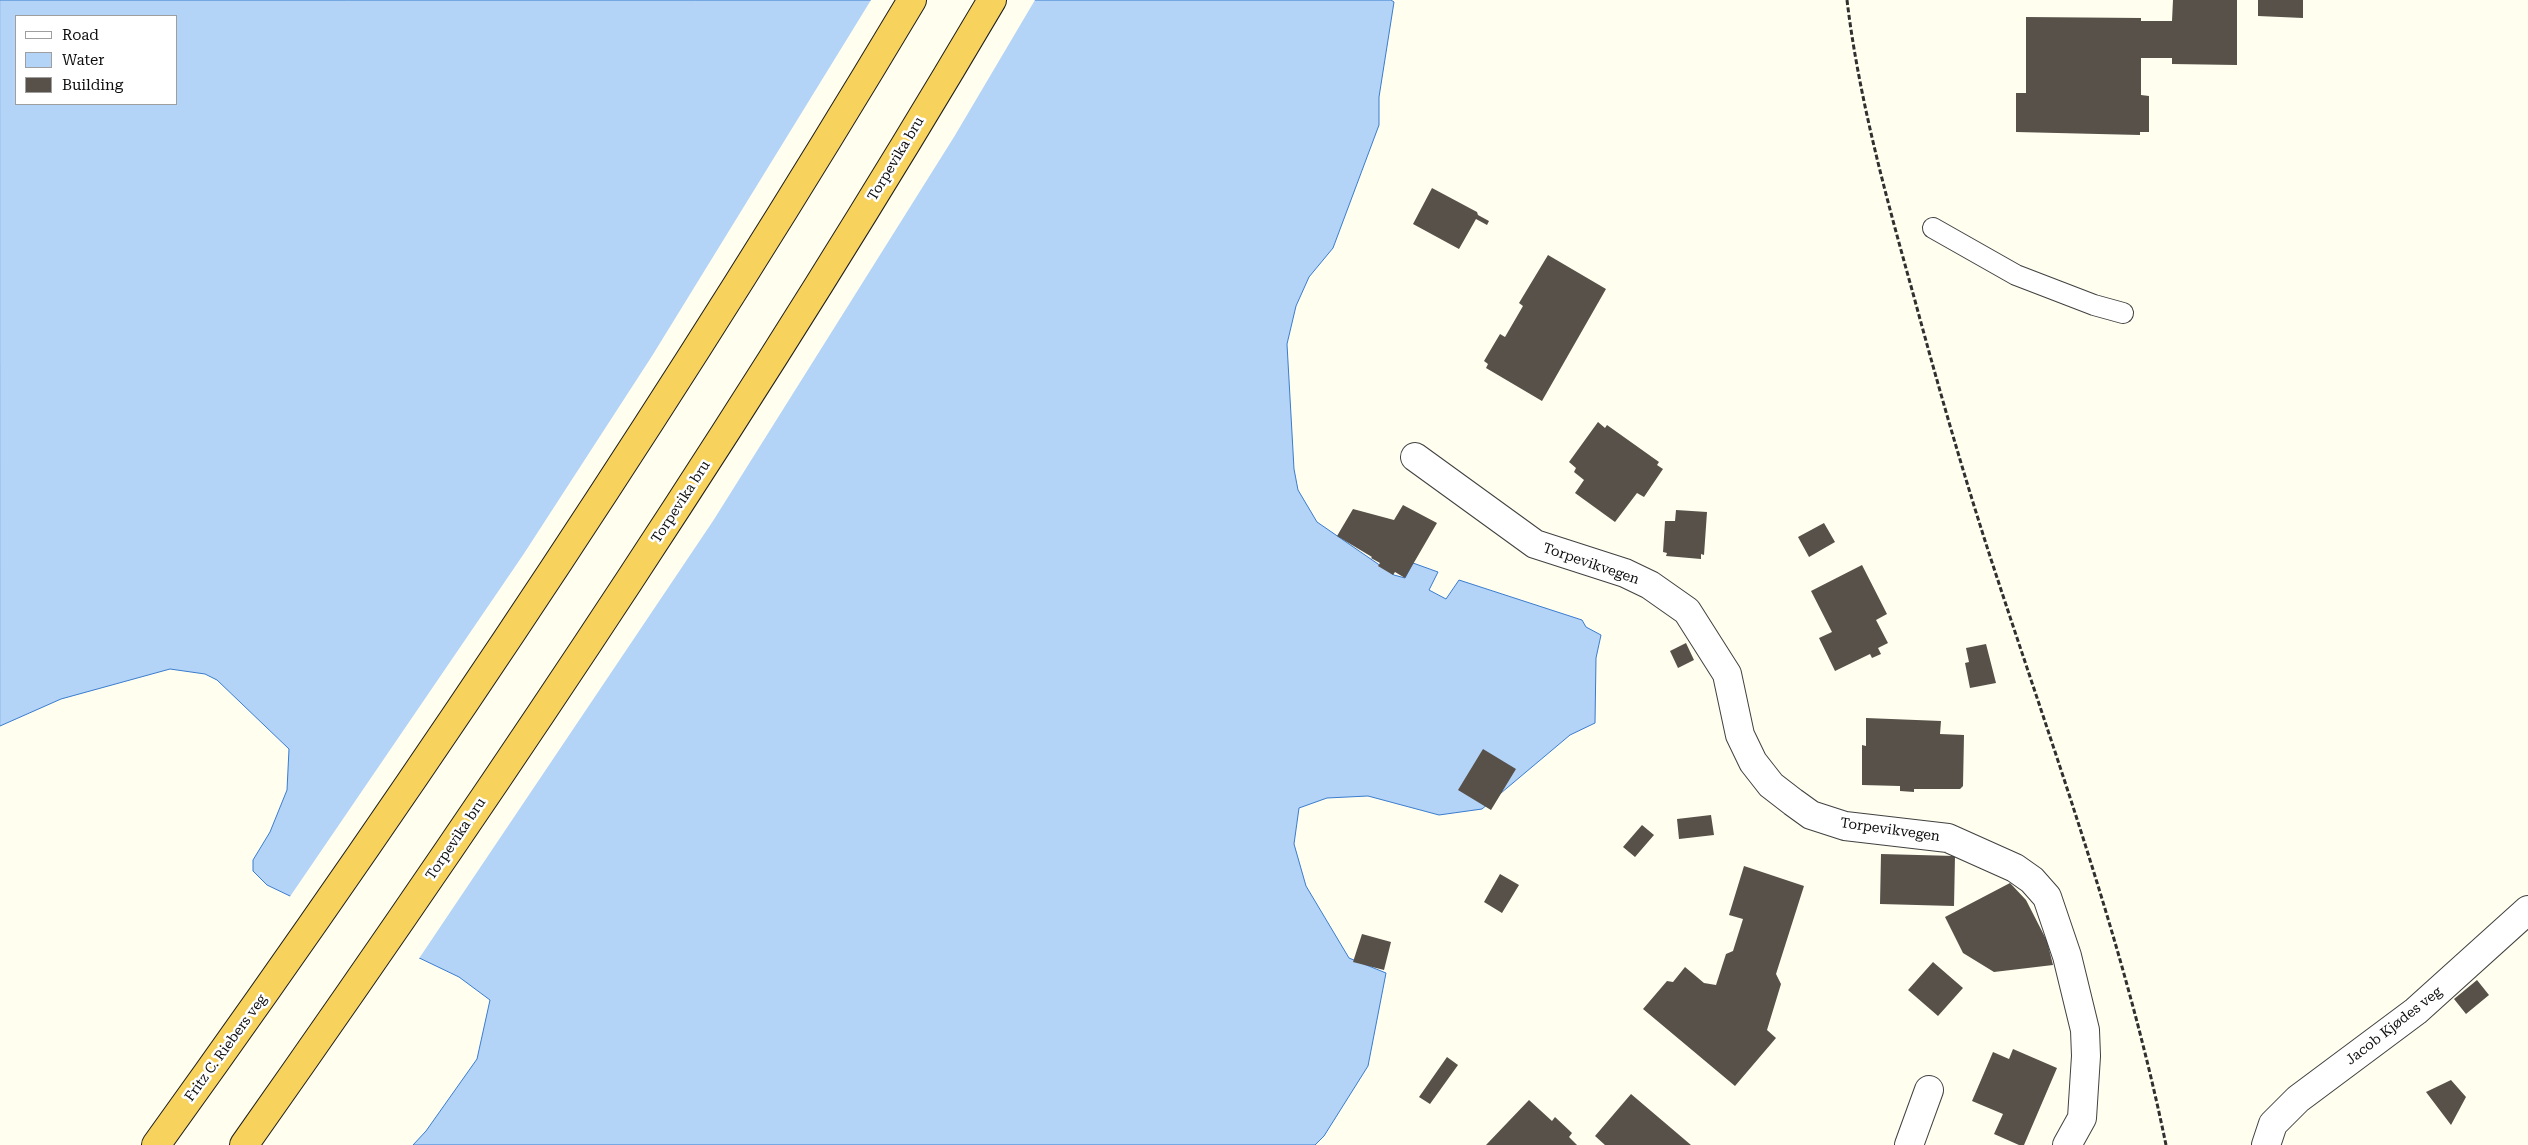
<!DOCTYPE html>
<html>
<head>
<meta charset="utf-8">
<style>
  body { margin:0 }
  #map { position:relative; width:2528px; height:1145px; overflow:hidden; background:#fffeef; font-family:"Roboto Serif",serif }
  canvas { display:block }
  .legend { position:absolute; left:15px; top:15px; width:162px; height:90px; box-sizing:border-box; background:#fff; border:1px solid #9f9f9f; margin:0; padding:6px 9px; list-style:none; font-size:15px; color:#0e0e0e }
  .legend li { display:flex; align-items:center; gap:10px; height:25px }
  .legend b { width:25px; border:1px solid #9f9f9f }
</style>
</head>
<body>
<div id="map">
<canvas width="2528" height="1145"></canvas>
<ul class="legend">
<li><b style="height:6px;background:#fff"></b>Road</li>
<li><b style="height:14px;background:#b3d3f7"></b>Water</li>
<li><b style="height:14px;background:#57514a"></b>Building</li>
</ul>
</div>
<script>
const ctx = document.querySelector('canvas').getContext('2d');
ctx.lineJoin = 'round';
function paint(path, color) {
  ctx.fillStyle = color;
  ctx.fill(path, 'evenodd');
}
function strokePath(path, color, width, dash) {
  ctx.strokeStyle = color;
  ctx.lineWidth = width;
  ctx.lineCap = dash ? 'butt' : 'round';
  ctx.setLineDash(dash || []);
  ctx.stroke(path);
}
function label(font, color, halo, rows, align = 'center') {
  ctx.font = font + ' "Roboto Serif",serif';
  ctx.lineWidth = 5;
  ctx.setLineDash([]);
  ctx.textBaseline = 'middle';
  ctx.strokeStyle = halo;
  ctx.fillStyle = color;
  for (const [text, x, y, turn = 0] of rows) {
    ctx.save();
    ctx.translate(x, y);
    ctx.rotate((+turn || 0) * Math.PI / 180);
    ctx.textAlign = isNaN(turn) ? turn : align;
    if (halo) ctx.strokeText(text, 0, 0);
    ctx.fillText(text, 0, 0);
    ctx.restore();
  }
}
const water = new Path2D(`
  M 0,0 L 1391,0 L 1394,2 L 1379,97 L 1379,125 L 1333,248 L 1309,277 L 1296,306 L 1287,344 L 1294,469 L 1298,490 L 1317,522 L 1394,575 L 1405,578 L 1413,563 L 1438,572 L 1429,590 L 1446,599 L 1459,580 L 1582,620 L 1586,627 L 1601,635 L 1596,658 L 1595,723 L 1570,735 L 1482,809 L 1439,815 L 1368,796 L 1327,798 L 1299,808 L 1294,844 L 1306,886 L 1349,958 L 1386,973 L 1368,1066 L 1324,1136 L 1315,1145 L 413,1145 L 426,1131 L 477,1059 L 490,1000 L 459,977 L 267,885 L 253,871 L 253,860 L 270,832 L 287,790 L 289,749 L 217,680 L 205,674 L 170,669 L 61,699 L 0,726 ZM 16,16 L 176,16 L 176,104 L 16,104 Z`);
paint(water, '#b3d3f7');
strokePath(water, '#397cce', 1);
paint(new Path2D(`
  M 871,0 L 1035,0 L 954,137 L 713,521 L 418,960 L 289,898 L 523,555 L 652,356 Z`), '#fffeef');
paint(new Path2D(`
  M 2173,0 L 2237,0 L 2237,65 L 2172,64 L 2172,58 L 2141,58 L 2141,95 L 2149,96 L 2149,132 L 2140,132 L 2140,135 L 2016,132 L 2016,93 L 2026,93 L 2026,17 L 2141,18 L 2141,21 L 2172,21 Z
  M 2258,0 L 2303,0 L 2303,18 L 2258,16 Z
  M 1432,188 L 1477,212 L 1478,215 L 1489,221 L 1487,225 L 1476,219 L 1459,249 L 1413,224 Z
  M 1548,255 L 1606,289 L 1542,401 L 1486,368 L 1488,364 L 1484,361 L 1500,334 L 1505,337 L 1523,306 L 1519,303 Z
  M 1598,422 L 1605,428 L 1607,425 L 1659,462 L 1657,465 L 1663,469 L 1644,497 L 1637,493 L 1615,522 L 1575,493 L 1584,480 L 1574,472 L 1576,468 L 1569,462 Z
  M 1403,505 L 1437,523 L 1405,578 L 1395,572 L 1393,575 L 1378,566 L 1380,563 L 1371,558 L 1372,557 L 1337,536 L 1353,509 L 1394,520 Z
  M 1676,510 L 1707,512 L 1704,555 L 1701,554 L 1701,559 L 1666,556 L 1667,553 L 1663,552 L 1665,521 L 1675,521 Z
  M 1824,523 L 1835,542 L 1809,557 L 1798,537 Z
  M 1862,565 L 1887,614 L 1876,620 L 1888,643 L 1878,648 L 1881,654 L 1872,658 L 1870,654 L 1835,671 L 1819,638 L 1832,632 L 1811,591 Z
  M 1686,643 L 1694,660 L 1678,668 L 1670,651 Z
  M 1986,644 L 1996,683 L 1970,688 L 1965,663 L 1969,662 L 1966,648 Z
  M 1866,718 L 1941,721 L 1940,734 L 1964,735 L 1963,786 L 1960,789 L 1914,789 L 1914,792 L 1900,791 L 1900,786 L 1862,785 L 1862,745 L 1866,746 Z
  M 1483,749 L 1516,769 L 1491,810 L 1458,790 Z
  M 1711,815 L 1714,835 L 1679,839 L 1677,819 Z
  M 1642,825 L 1654,835 L 1635,857 L 1623,847 Z
  M 1881,854 L 1955,856 L 1954,906 L 1880,904 Z
  M 1744,866 L 1804,886 L 1776,974 L 1781,984 L 1767,1030 L 1776,1038 L 1735,1086 L 1643,1009 L 1667,981 L 1673,982 L 1685,967 L 1704,983 L 1716,985 L 1726,954 L 1733,951 L 1743,919 L 1729,915 Z
  M 1500,874 L 1519,885 L 1502,913 L 1484,902 Z
  M 2010,883 L 2026,900 L 2047,941 L 2053,965 L 1994,972 L 1963,953 L 1945,917 Z
  M 1362,934 L 1391,942 L 1384,970 L 1353,962 Z
  M 1933,962 L 1963,988 L 1938,1016 L 1908,990 Z
  M 2477,980 L 2489,995 L 2466,1014 L 2454,999 Z
  M 2013,1049 L 2057,1068 L 2024,1145 L 2019,1145 L 1994,1134 L 2003,1114 L 1972,1101 L 1993,1052 L 2009,1059 Z
  M 1447,1057 L 1458,1065 L 1430,1104 L 1419,1097 Z
  M 2451,1080 L 2466,1097 L 2451,1125 L 2426,1092 Z
  M 1631,1094 L 1691,1145 L 1605,1145 L 1595,1136 Z
  M 1529,1100 L 1552,1121 L 1555,1117 L 1572,1133 L 1569,1137 L 1577,1145 L 1486,1145 Z`), '#57514a');
const service = new Path2D(`
  M 1933,228 L 2016,275 L 2094,305 L 2123,313`);
const minor = new Path2D(`
  M 1415,457 L 1535,544 L 1625,573 L 1650,585 L 1687,611 L 1727,674 L 1740,735 L 1753,762 L 1771,785 L 1793,802 L 1811,815 L 1845,826 L 1948,838 L 2015,868 L 2032,880 L 2047,897 L 2067,956 L 2085,1030 L 2086,1056 L 2082,1118 L 2067,1145
  M 1909,1145 L 1929,1090
  M 2266,1145 L 2273,1124 L 2298,1099 L 2416,1011 L 2528,910`);
const trunk = new Path2D(`
  M 156,1145 C 423,774 677,393 912,0
  M 244,1145 C 507,772 760,393 992,0`);
strokePath(service, '#414141', 22);
strokePath(minor, '#414141', 30);
strokePath(trunk, '#1f1f1f', 30);
strokePath(new Path2D(`
  M 1847,0 C 1859,100 1887,200 1914,297 C 1937,382 1961,466 1988,550 C 2052,747 2124,941 2166,1145`), '#303030', 3, [5, 2.5]);
strokePath(service, '#fff', 20);
strokePath(minor, '#fff', 28);
strokePath(trunk, '#f7d25d', 28);
label('14px', '#0e0e0e', '#fff', [
  ["Torpevika bru",896,159,-59],
  ["Torpevika bru",681,502,-57],
  ["Torpevikvegen",1591,564,19],
  ["Torpevikvegen",1890,830,8],
  ["Torpevika bru",456,839,-56],
  ["Jacob Kjødes veg",2394,1026,-38],
  ["Fritz C. Riebers veg",226,1048,-54]
]);
</script>
</body>
</html>
